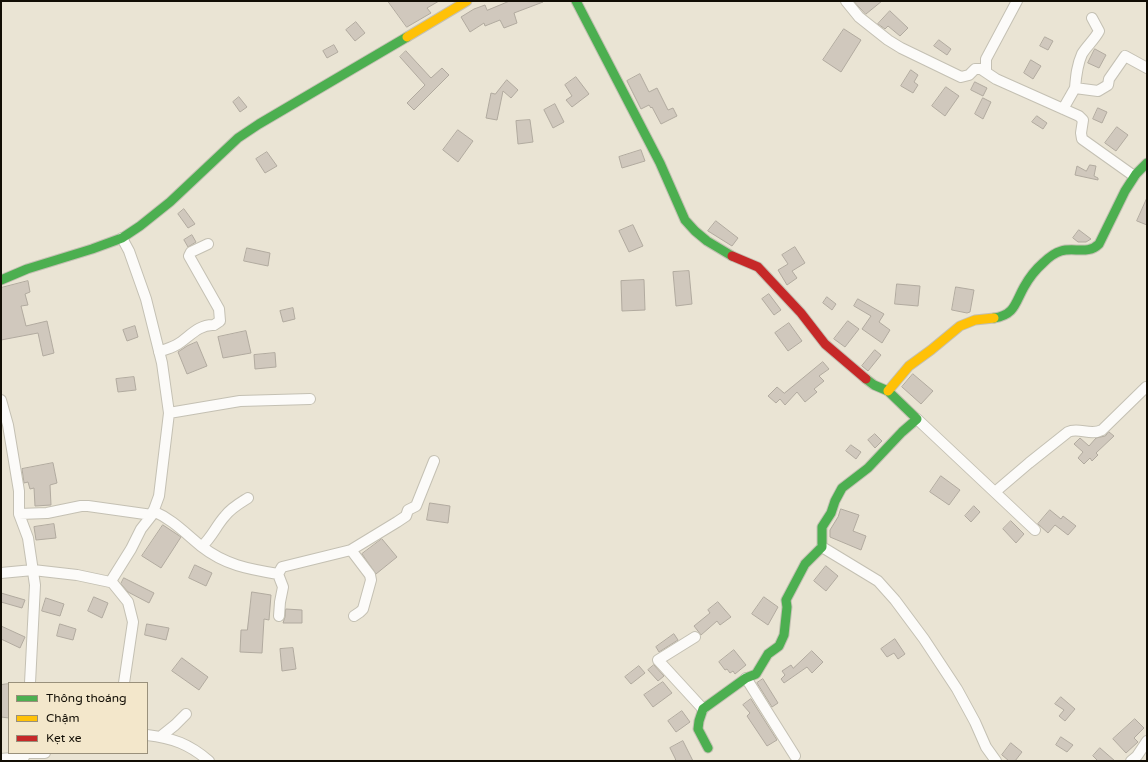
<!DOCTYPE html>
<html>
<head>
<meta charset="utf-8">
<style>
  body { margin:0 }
  #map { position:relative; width:1148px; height:762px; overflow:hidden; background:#eae4d4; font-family:"Varela Round",sans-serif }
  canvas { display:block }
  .frame { position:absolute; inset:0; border:2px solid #110d04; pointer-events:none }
  .legend { position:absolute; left:8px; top:682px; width:140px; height:72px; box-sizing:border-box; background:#f3e7cb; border:1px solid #99907b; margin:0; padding:5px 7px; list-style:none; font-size:12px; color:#110d04 }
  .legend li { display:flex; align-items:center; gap:8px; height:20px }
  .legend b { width:20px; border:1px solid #99907b }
</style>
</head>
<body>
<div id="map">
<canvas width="1148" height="762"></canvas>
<div class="frame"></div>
<ul class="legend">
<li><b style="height:5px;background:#4caf50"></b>Thông thoáng</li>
<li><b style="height:5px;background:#ffc107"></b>Chậm</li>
<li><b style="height:5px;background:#c62828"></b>Kẹt xe</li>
</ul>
</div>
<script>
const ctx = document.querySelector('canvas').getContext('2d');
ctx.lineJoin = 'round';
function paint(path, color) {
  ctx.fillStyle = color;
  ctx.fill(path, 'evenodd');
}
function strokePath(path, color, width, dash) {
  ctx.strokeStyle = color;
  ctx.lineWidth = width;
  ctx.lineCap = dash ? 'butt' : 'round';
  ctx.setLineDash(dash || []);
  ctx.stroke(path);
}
const building = new Path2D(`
  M 388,1 L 439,1 L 427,8 L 431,13 L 407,27 Z
  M 510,1 L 543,2 L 514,13 L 517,23 L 504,28 L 500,20 L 485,26 L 484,23 L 470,32 L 461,17 L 474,9 L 485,5 L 487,10 Z
  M 854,1 L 882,1 L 866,14 Z
  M 890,11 L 908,28 L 900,36 L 888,26 L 885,29 L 878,24 Z
  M 356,22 L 365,33 L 355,41 L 346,30 Z
  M 844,29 L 861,40 L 841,72 L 823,60 Z
  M 1045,37 L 1053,41 L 1048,50 L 1040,46 Z
  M 939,40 L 951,49 L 947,55 L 934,46 Z
  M 334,45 L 338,52 L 327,58 L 323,51 Z
  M 1095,49 L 1106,55 L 1099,68 L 1088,63 Z
  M 406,51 L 431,78 L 442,68 L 449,75 L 414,110 L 407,103 L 425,85 L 400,57 Z
  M 1031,60 L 1041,66 L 1033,79 L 1024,73 Z
  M 911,70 L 918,75 L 914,82 L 918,85 L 913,93 L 901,86 Z
  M 640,74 L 649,92 L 657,88 L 668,110 L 673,108 L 677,116 L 661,124 L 652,107 L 651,108 L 649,105 L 641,109 L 627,81 Z
  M 576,77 L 589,94 L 572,107 L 566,100 L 572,96 L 565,85 Z
  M 507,80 L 518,90 L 511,98 L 503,91 L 497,120 L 486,118 L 491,93 L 495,94 Z
  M 975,82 L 987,88 L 983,96 L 971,90 Z
  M 946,87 L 959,96 L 945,116 L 932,106 Z
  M 239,97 L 247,107 L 240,112 L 233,102 Z
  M 983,98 L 991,102 L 983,119 L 975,114 Z
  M 555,104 L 564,122 L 553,128 L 544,110 Z
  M 1098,108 L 1107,112 L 1102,123 L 1093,119 Z
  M 1037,116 L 1047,123 L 1043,129 L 1032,122 Z
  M 530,120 L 533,142 L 518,144 L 516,121 Z
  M 1117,127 L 1128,135 L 1116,151 L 1105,143 Z
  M 458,130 L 473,141 L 458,162 L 443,150 Z
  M 641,150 L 645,161 L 622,168 L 619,157 Z
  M 267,152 L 277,166 L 265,173 L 256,159 Z
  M 1090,165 L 1096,166 L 1094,176 L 1098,178 L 1098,180 L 1075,175 L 1077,166 L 1086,171 Z
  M 1147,198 L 1147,225 L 1137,221 Z
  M 184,209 L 195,224 L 188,228 L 178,214 Z
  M 716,221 L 738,238 L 732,246 L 708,231 Z
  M 633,225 L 643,246 L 629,252 L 619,231 Z
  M 1079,230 L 1091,239 L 1086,242 L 1078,242 L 1073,238 Z
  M 192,235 L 196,242 L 188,247 L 184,240 Z
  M 795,247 L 805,263 L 792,271 L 797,278 L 787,285 L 778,270 L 788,264 L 782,255 Z
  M 247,248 L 270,253 L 268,266 L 244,261 Z
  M 689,271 L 692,304 L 676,306 L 673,272 Z
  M 644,280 L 645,310 L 622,311 L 621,281 Z
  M 28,281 L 30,292 L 25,294 L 28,305 L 21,306 L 26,326 L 47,321 L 54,353 L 43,356 L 38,333 L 1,340 L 1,288 Z
  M 897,284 L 920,286 L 918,306 L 895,304 Z
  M 956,287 L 974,290 L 970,312 L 967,313 L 952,310 Z
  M 769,294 L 781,310 L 774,315 L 762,299 Z
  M 827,297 L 836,304 L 832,310 L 823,303 Z
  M 858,299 L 884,314 L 879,322 L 890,330 L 882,343 L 862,329 L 871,316 L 854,306 Z
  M 293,308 L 295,319 L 283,322 L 280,311 Z
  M 848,321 L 859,329 L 845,347 L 834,339 Z
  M 789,323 L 802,341 L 788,351 L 775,333 Z
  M 135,326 L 138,337 L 127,341 L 123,330 Z
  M 246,331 L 251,353 L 223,358 L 218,337 Z
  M 197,342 L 207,366 L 187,374 L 178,352 L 187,346 Z
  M 875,350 L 881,355 L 868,371 L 862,366 Z
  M 275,353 L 276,367 L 255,369 L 254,355 Z
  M 823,362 L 829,369 L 819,376 L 824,381 L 814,389 L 817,392 L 805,402 L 797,392 L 785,405 L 780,399 L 776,403 L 768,396 L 777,387 L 784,393 Z
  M 913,374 L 933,391 L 921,404 L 902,387 Z
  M 134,377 L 136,390 L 118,392 L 116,379 Z
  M 1109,432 L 1114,436 L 1096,453 L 1098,455 L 1092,461 L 1090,458 L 1084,464 L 1078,458 L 1083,452 L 1074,444 L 1080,438 L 1089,446 L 1096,438 L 1105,436 Z
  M 875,434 L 882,441 L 875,448 L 868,440 Z
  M 851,445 L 861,452 L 856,459 L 846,451 Z
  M 53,463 L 57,483 L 50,485 L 51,505 L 35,506 L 34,488 L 30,489 L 28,482 L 24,483 L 22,469 Z
  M 941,476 L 960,490 L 949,505 L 930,492 Z
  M 430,503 L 450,506 L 448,523 L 427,520 Z
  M 974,506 L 980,512 L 971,522 L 965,516 Z
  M 841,509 L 859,515 L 853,531 L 866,536 L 861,550 L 830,537 L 830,530 L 838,517 Z
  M 1050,510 L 1061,519 L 1063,516 L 1076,526 L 1068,535 L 1055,525 L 1048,533 L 1038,524 Z
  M 1011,521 L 1024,534 L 1016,543 L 1003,529 Z
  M 54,524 L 56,538 L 36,540 L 34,527 Z
  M 163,525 L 181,537 L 161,568 L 142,556 Z
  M 382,539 L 397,557 L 376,574 L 362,554 Z
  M 195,565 L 212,573 L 206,586 L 189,578 Z
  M 826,566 L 838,576 L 826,591 L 814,581 Z
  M 124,578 L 154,593 L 149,603 L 128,592 L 121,584 Z
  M 252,592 L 271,595 L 269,620 L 264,619 L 262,653 L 240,652 L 241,630 L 247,630 Z
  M 1,593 L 25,600 L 22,608 L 1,602 Z
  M 94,597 L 108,603 L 102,618 L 88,611 Z
  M 764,597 L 778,607 L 768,625 L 752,614 Z
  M 46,598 L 64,604 L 60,616 L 42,611 Z
  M 718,602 L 731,617 L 720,625 L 717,621 L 701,635 L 694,626 L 710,613 L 708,610 Z
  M 286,609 L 302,610 L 302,623 L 283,623 L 285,617 Z
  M 60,624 L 76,629 L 73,640 L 57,636 Z
  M 147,624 L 169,628 L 166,640 L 145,635 Z
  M 1,626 L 25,637 L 20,648 L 1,639 Z
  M 674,634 L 678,640 L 659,652 L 656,647 Z
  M 895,639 L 905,654 L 898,659 L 894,653 L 887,657 L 881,649 Z
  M 293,648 L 296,669 L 282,671 L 280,649 Z
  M 734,650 L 746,665 L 735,674 L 733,671 L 730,673 L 727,669 L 725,670 L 719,662 Z
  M 812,651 L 823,662 L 812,673 L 807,667 L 784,683 L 781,679 L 785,675 L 782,671 L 791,665 L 793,668 Z
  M 182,658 L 208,677 L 199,690 L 172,671 Z
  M 654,665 L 664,676 L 658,681 L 648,670 Z
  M 639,666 L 645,673 L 631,684 L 625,677 Z
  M 763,679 L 778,703 L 772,707 L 757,683 Z
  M 663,682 L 672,693 L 653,707 L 644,695 Z
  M 9,684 L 9,718 L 1,717 L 1,685 Z
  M 1061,697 L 1075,709 L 1065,721 L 1059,716 L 1064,710 L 1055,704 Z
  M 751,699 L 777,740 L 767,746 L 747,716 L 750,713 L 743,705 Z
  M 682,711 L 690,722 L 676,732 L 668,721 Z
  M 1135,719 L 1144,728 L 1134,738 L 1138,742 L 1126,753 L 1113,739 Z
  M 1061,737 L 1073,745 L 1067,752 L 1056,745 Z
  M 683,741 L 693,761 L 676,761 L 675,758 L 670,748 Z
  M 1011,743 L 1022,752 L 1015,761 L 1009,761 L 1002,755 Z
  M 1100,748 L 1115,761 L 1098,761 L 1093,756 Z`);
paint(building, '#d0c8bd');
strokePath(building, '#b1aa9f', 1);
const street = new Path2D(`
  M 846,1 L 859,17 L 888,40 L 901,48 L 961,77 L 969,75 L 975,69 L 981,69 L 996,79 L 1079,116 L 1083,120 L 1081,133 L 1082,139 L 1134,176
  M 986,72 L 986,59 L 1017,1
  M 1075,88 C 1076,76 1077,65 1082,54 C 1086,47 1095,39 1099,31 L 1092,18
  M 1063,109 L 1075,88 L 1098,91 L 1108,85 L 1109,79 L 1125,56 L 1147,68
  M 159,352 C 165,349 172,348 178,344 C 189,337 199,324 214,325 L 220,321 L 219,309 L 189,256 L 191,252 L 208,244
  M 1,400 L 8,425 L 19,491 L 19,514 L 28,538 L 35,585 L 30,683
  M 169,413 L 240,401 L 310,399
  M 917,419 L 1035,530
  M 995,492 L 1029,463 L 1068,432 C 1078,427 1091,436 1102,430 L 1146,387
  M 153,511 C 172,519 185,533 201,546 C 225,565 248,569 278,574 L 282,567 L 351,550 L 397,522 L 406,516 L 408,510 L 416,506 L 434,461
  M 19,514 L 47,513 L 81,506 L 88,506 L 152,515
  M 202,546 C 212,537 216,526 225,516 C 231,508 240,503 248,498
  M 822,547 L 878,581 L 895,600 L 924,639 L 957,689 L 975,722 L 986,747 L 996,761
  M 351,550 L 370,575 L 371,580 L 363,609 L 360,612 L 354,616
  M 1,573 L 33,570 L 77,575 L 110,582 L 111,581 L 128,602 L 133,622 L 124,683
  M 278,574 L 283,587 L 280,602 L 279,616
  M 111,581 L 131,549 L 141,529 L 152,515 L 159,496 L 169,413 L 162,363 L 146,299 L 129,251 L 122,238
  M 695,637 L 658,660 L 703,709
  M 746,678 L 795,756
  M 147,735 C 173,738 189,744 209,761
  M 160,737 L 175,725 L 186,714
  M 25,753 L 45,753
  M 1,759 L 24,757
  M 1131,761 L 1137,756 L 1147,741`);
const fast = new Path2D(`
  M 576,1 L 660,163 L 685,220 L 695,231 L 707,241 L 732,256
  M 1,280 L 27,269 L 92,249 L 122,238 L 140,226 L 170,202 L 238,138 L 259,124 L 407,37
  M 994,318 C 1015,315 1015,303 1024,287 C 1029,278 1035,270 1043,263 C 1048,258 1054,253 1061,251 C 1074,247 1088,255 1099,244 L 1125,191 L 1136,174 L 1147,163
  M 708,748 L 698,729 L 699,721 L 703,709 L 746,678 L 756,674 L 768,654 L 779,646 L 784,635 L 787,607 L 786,600 L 805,564 L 822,547 L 822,527 L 831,513 L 835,501 L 842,488 L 868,468 L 902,432 L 917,419 L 888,391 L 874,385 L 866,379`);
const slow = new Path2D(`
  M 407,37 L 467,1
  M 888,391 L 909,366 L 931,350 L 960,326 L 975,320 L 994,318`);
const jam = new Path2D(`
  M 732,256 L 758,267 L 801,313 L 825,344 L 866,379`);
strokePath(street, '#c4c0b3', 12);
strokePath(fast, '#c4c0b3', 11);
strokePath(slow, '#c4c0b3', 11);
strokePath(jam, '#c4c0b3', 11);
strokePath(street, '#fcfbf9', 10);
strokePath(fast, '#4caf50', 9);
strokePath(slow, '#ffc107', 9);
strokePath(jam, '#c62828', 9);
</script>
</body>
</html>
